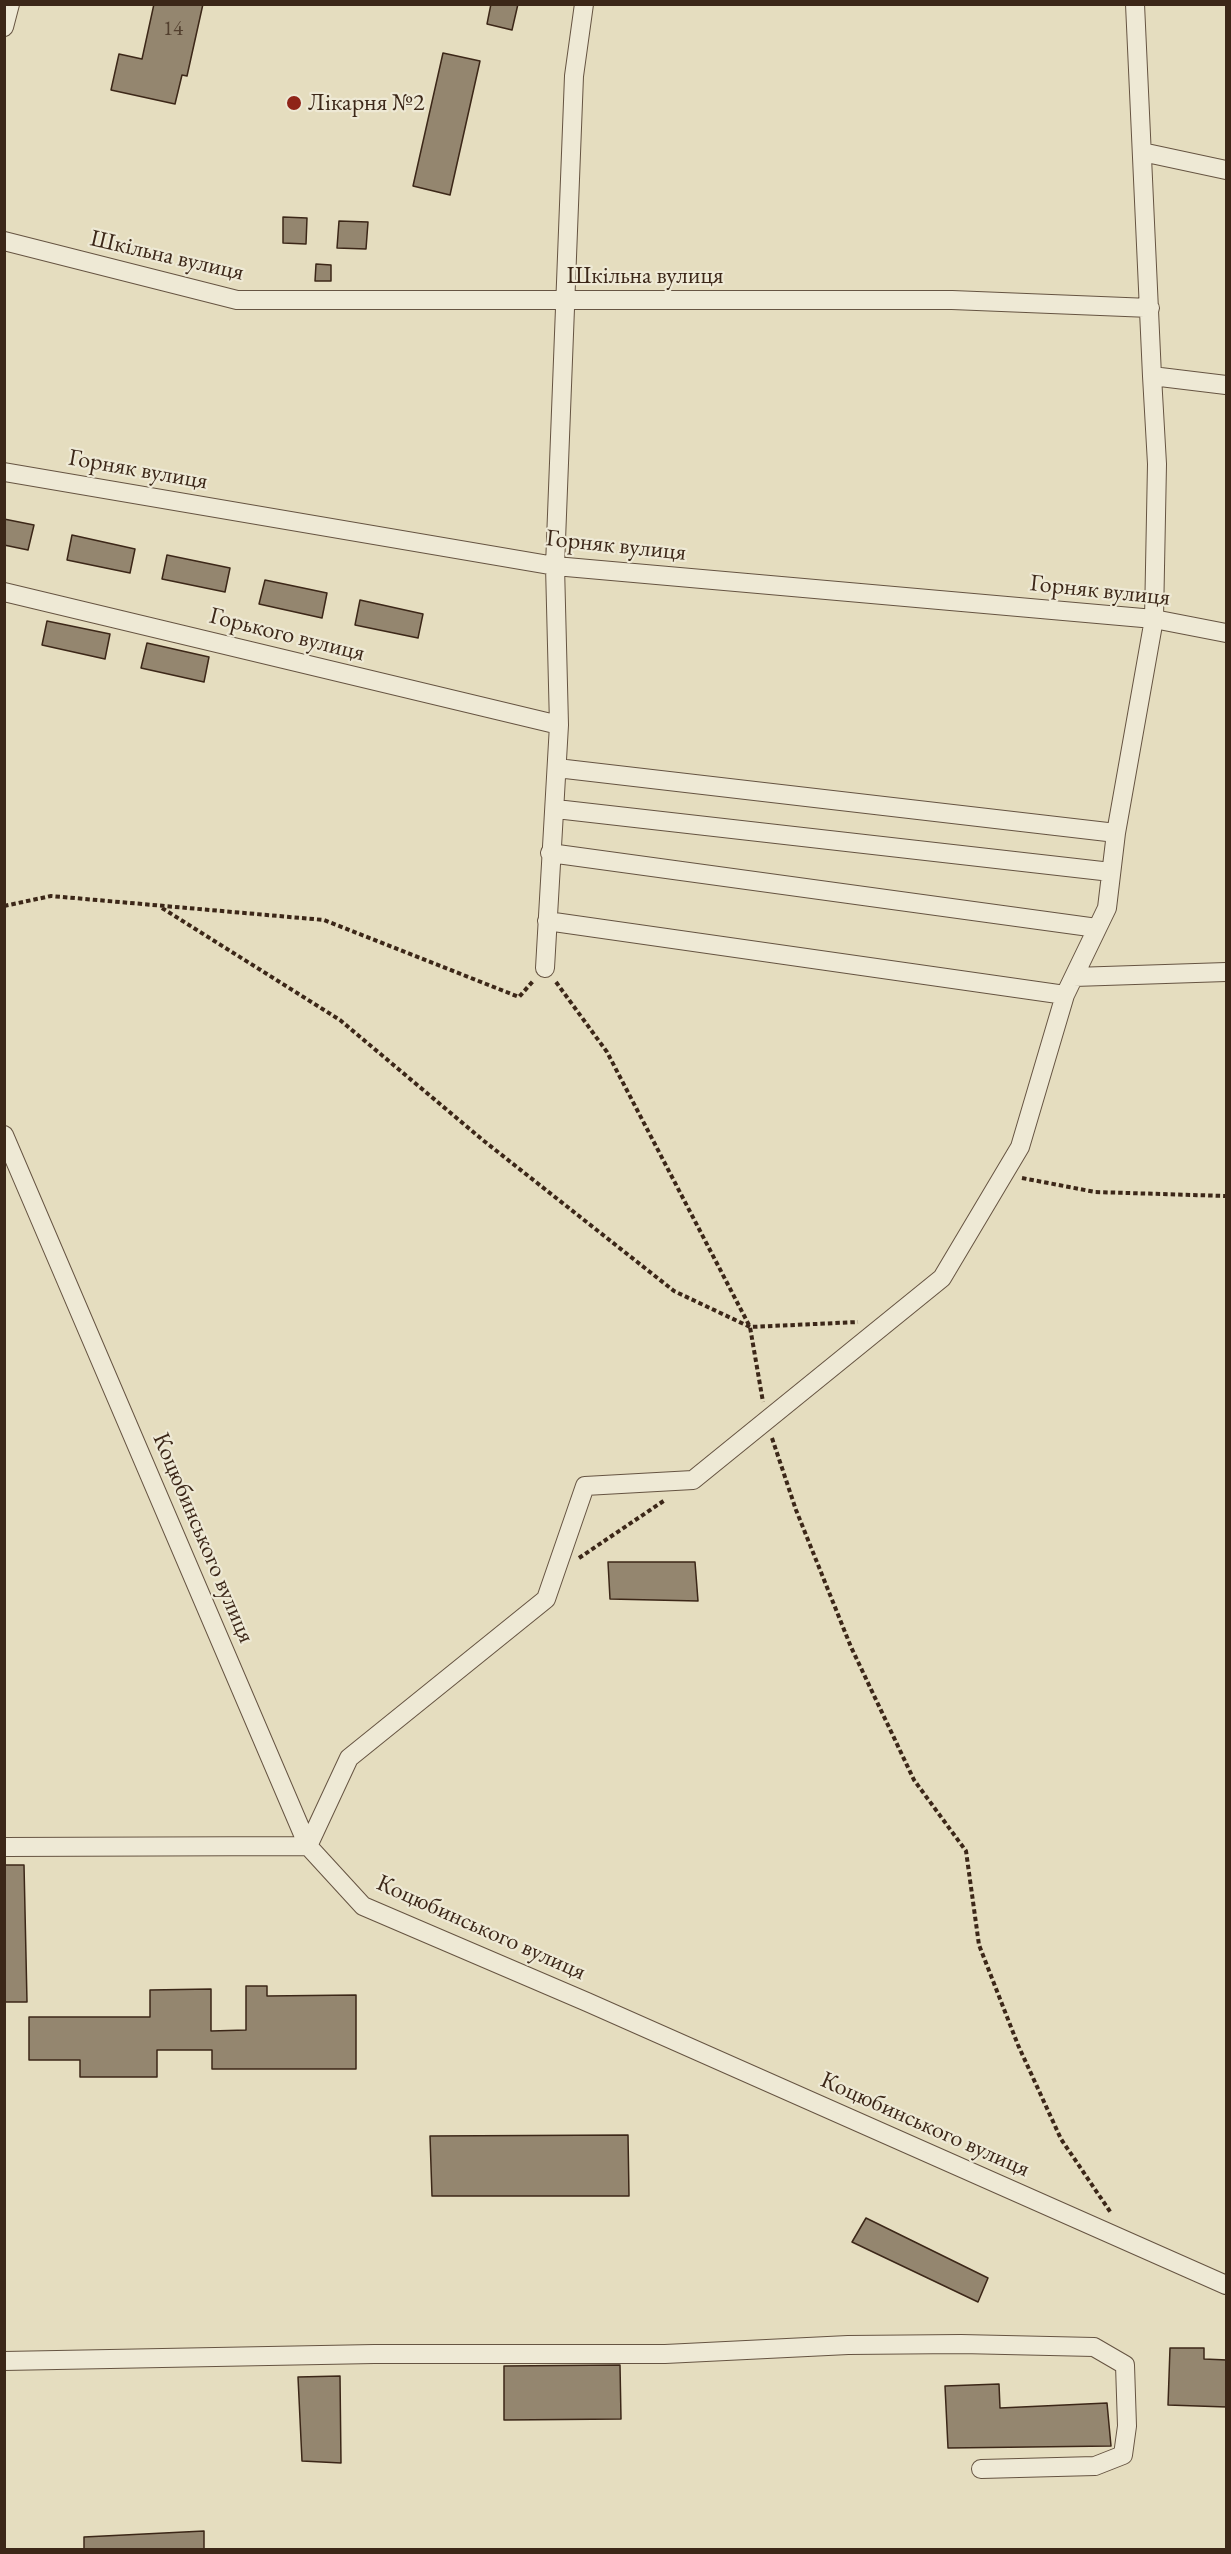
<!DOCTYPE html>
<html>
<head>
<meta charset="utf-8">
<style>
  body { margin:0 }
  #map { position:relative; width:1231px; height:2554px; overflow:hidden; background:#e5ddbf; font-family:"EB Garamond",serif }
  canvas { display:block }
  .frame { position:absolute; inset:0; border:6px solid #3c2718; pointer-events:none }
</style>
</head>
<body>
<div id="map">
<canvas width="1231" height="2554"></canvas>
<div class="frame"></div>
</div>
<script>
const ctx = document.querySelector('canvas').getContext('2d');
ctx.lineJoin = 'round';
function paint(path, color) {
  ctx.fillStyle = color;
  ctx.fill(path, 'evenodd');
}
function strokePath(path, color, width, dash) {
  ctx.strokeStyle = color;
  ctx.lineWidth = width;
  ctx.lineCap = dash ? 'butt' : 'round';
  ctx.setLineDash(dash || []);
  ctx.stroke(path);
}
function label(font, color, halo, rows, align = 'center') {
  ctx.font = font + ' "EB Garamond",serif';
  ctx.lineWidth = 4.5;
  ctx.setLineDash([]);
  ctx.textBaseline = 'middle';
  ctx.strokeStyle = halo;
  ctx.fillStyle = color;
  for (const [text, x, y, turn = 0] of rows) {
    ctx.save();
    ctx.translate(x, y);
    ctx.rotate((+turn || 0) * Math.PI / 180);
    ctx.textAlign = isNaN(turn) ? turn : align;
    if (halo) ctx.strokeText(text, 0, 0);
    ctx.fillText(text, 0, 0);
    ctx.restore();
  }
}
const building = new Path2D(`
  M 154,4 L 203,4 L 187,76 L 182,75 L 175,104 L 111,90 L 119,54 L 142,59 Z
  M 491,4 L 518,4 L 512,30 L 487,24 Z
  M 443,53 L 480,61 L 450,195 L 413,186 Z
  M 283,217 L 307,218 L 306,244 L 283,243 Z
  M 339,221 L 368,222 L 366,249 L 337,248 Z
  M 316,264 L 331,265 L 331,281 L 315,281 Z
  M 4,519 L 34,525 L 28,550 L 4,545 Z
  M 72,535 L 135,549 L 130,573 L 67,560 Z
  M 167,555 L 230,568 L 225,592 L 162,579 Z
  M 265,580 L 327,593 L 322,618 L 259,604 Z
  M 360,600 L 423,614 L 418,638 L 355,625 Z
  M 47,621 L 110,634 L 105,659 L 42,645 Z
  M 147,643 L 209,657 L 204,682 L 141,668 Z
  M 608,1562 L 695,1562 L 698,1601 L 610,1599 Z
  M 4,1865 L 24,1865 L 27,2002 L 4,2002 Z
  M 246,1986 L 267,1986 L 267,1996 L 356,1995 L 356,2069 L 212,2069 L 212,2050 L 157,2050 L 157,2077 L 80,2077 L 80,2060 L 29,2060 L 29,2017 L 150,2017 L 150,1990 L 211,1989 L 211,2031 L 246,2030 Z
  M 628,2135 L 629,2196 L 432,2196 L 430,2136 Z
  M 866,2218 L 988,2278 L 978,2302 L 852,2242 Z
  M 1170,2348 L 1204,2348 L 1204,2359 L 1227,2360 L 1227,2407 L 1168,2405 Z
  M 620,2365 L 621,2419 L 504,2420 L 504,2366 Z
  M 340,2376 L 341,2463 L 302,2461 L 298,2377 Z
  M 999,2384 L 1000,2408 L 1107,2403 L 1111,2446 L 948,2448 L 945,2386 Z
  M 204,2531 L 204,2550 L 84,2550 L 84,2537 Z`);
paint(building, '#94866f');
strokePath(building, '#3c2718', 1.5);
const minor = new Path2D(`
  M 1135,4 L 1152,376 L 1226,385
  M 4,27 L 10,4
  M 1142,152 L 1226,170
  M 4,241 L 237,300 L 952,300 L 1150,308
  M 4,472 L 555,566 L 1154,619 L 1226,633
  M 4,592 L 559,725
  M 557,768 L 1116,833
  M 556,809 L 1111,872
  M 550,853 L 1097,928
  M 547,921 L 1065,995
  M 545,968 L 559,725 L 555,566 L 574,76 L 584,4
  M 1074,977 L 1226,972
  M 4,1135 L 308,1846 L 363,1906 L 587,2002 L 1226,2285
  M 4,1847 L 308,1846 L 349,1758 L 546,1599 L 585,1486 L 693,1480 L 942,1278 L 1020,1147 L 1065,995 L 1107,908 L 1116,833 L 1154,619 L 1157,464 L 1152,376
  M 4,2361 L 374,2354 L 665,2354 L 848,2345 L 961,2344 L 1094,2347 L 1125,2365 L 1127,2426 L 1123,2455 L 1095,2466 L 981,2469`);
strokePath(minor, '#665442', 20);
strokePath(new Path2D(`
  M 4,906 L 51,896 L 324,920 L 519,997 L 534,980
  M 162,908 L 340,1020 L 484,1141 L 674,1291 L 750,1327 L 858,1322
  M 556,982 L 607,1052 L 750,1327 L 763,1402
  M 1022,1178 L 1095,1192 L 1226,1196
  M 772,1438 L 796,1510 L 851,1647 L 914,1780 L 966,1851 L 979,1945 L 1018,2045 L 1061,2139 L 1111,2213
  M 579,1558 L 665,1500`), '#3c2718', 4, [4.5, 3]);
strokePath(minor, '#eee9d5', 18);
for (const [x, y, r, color] of [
  [294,103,8,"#8f2418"]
]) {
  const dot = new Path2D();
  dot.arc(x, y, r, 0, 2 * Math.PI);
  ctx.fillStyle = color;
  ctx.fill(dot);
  strokePath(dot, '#eee9d5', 2);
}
label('21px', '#523f2e', null, [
  ["14",173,29]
]);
label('24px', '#3c2718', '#eee9d5', [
  ["Лікарня №2",308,103]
], 'left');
label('24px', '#3c2718', '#eee9d5', [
  ["Шкільна вулиця",167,256,13],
  ["Шкільна вулиця",645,276],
  ["Горняк вулиця",138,470,10],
  ["Горняк вулиця",616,546,6],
  ["Горняк вулиця",1100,591,6],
  ["Горького вулиця",287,635,14],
  ["Коцюбинського вулиця",203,1538,67],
  ["Коцюбинського вулиця",481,1928,24],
  ["Коцюбинського вулиця",925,2125,24]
]);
</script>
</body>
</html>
